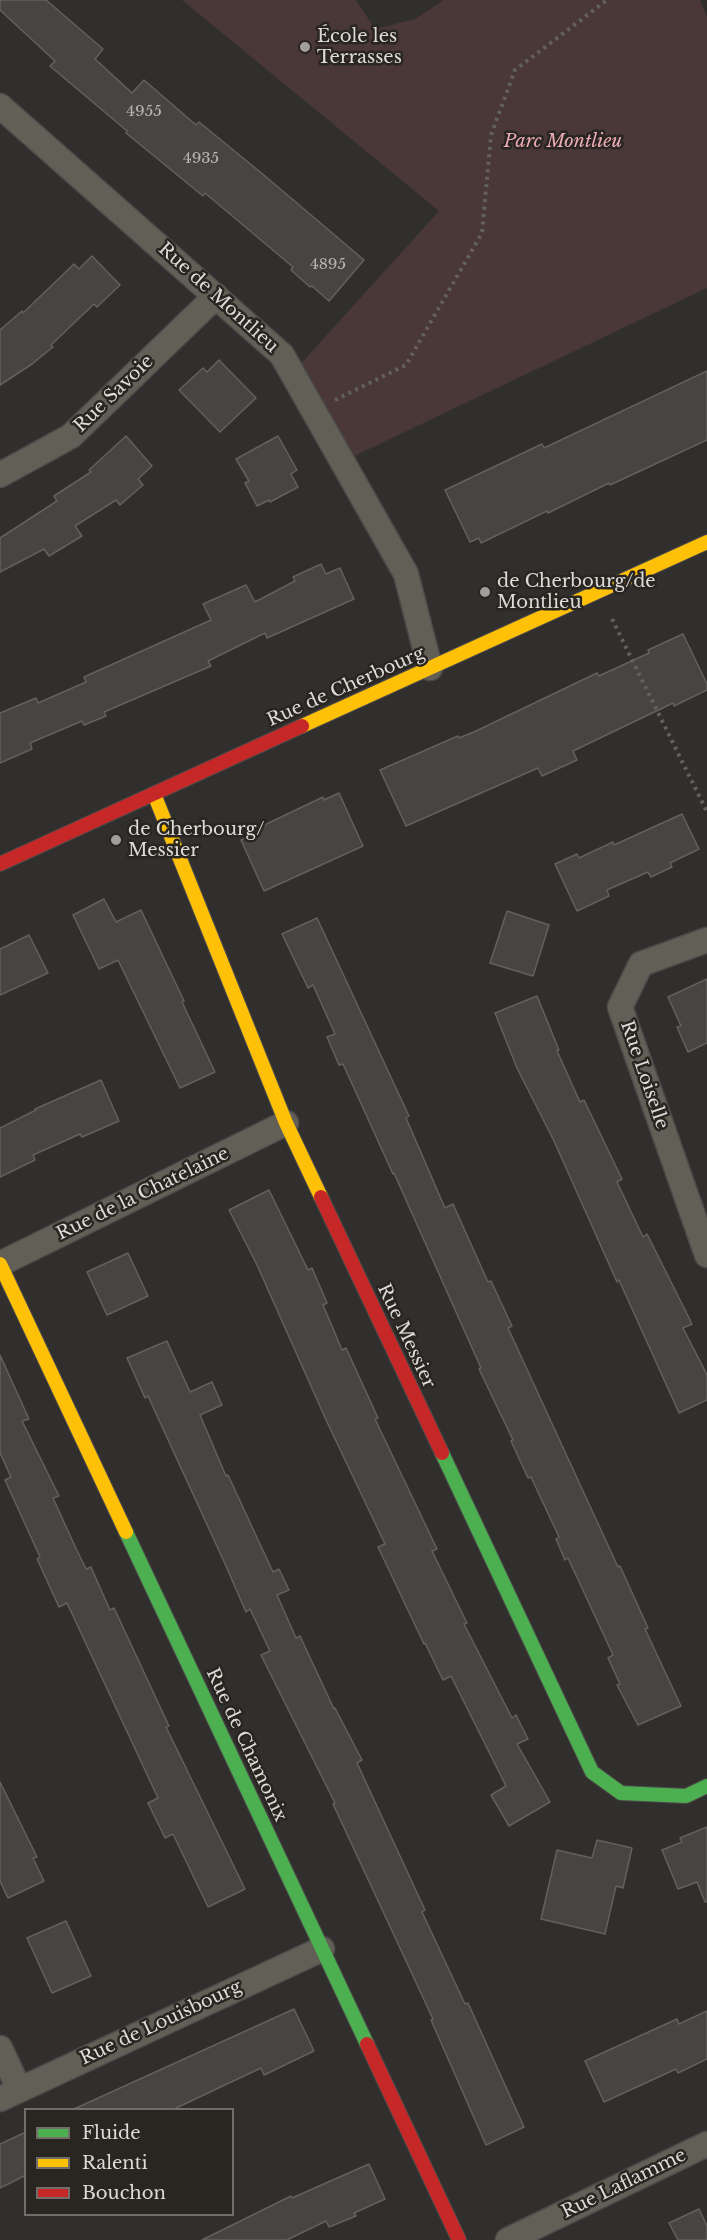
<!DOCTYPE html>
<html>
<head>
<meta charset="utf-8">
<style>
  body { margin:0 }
  #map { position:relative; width:707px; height:2240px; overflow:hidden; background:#312f2d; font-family:"Libre Baskerville",serif }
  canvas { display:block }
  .legend { position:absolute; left:24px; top:2108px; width:210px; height:108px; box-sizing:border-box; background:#292521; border:2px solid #716d6a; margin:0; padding:8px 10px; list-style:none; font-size:18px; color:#dddad7 }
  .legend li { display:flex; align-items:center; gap:12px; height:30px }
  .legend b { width:30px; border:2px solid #716d6a }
</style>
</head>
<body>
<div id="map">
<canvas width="707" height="2240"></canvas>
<ul class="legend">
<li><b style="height:8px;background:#4caf50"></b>Fluide</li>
<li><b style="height:8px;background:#ffc107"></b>Ralenti</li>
<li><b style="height:8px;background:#c62828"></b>Bouchon</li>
</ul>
</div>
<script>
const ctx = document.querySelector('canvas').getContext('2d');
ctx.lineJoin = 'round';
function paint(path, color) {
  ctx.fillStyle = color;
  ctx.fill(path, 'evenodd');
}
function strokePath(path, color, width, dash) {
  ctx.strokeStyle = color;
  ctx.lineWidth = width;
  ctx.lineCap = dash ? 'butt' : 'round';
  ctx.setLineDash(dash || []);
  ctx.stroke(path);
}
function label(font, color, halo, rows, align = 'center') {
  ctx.font = font + ' "Libre Baskerville",serif';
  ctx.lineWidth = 5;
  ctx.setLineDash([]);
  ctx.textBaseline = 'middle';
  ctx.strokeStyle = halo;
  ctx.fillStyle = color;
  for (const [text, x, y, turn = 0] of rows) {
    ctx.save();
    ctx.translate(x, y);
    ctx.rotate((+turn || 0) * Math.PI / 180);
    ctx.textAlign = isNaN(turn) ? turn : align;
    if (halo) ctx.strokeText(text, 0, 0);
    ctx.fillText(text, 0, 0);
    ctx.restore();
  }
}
paint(new Path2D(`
  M 182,0 L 356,0 L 375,29 L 415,19 L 444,0 L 700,0 L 707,17 L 707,288 L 350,458 L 297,368 L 439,211 Z`), '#4a3839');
const building = new Path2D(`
  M 0,0 L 46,0 L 103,49 L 95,59 L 132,93 L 144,80 L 196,125 L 199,122 L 265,176 L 364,260 L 329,301 L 312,286 L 310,287 L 291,270 L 293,267 L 205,193 L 203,196 L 126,133 L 127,131 L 50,66 L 55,61 L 0,10 Z
  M 92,256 L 120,285 L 97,307 L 94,304 L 51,345 L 53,347 L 32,364 L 0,385 L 0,330 L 22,311 L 23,313 L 74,264 L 79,269 Z
  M 219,360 L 256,398 L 220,432 L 179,390 L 203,368 L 207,372 Z
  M 707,371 L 707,440 L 610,485 L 609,483 L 548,513 L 547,511 L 481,543 L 479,538 L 470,542 L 445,490 L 542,444 L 544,448 Z
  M 126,436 L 152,466 L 138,479 L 143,485 L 120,505 L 116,500 L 75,526 L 82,536 L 49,556 L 44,549 L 0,572 L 0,538 L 57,501 L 54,496 L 91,472 L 89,470 Z
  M 278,436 L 297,470 L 291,474 L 298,487 L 270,502 L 269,500 L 257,506 L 245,483 L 249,481 L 236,459 Z
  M 321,564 L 326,574 L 340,568 L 354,599 L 267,638 L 265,633 L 208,661 L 211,666 L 104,712 L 106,716 L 84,725 L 82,721 L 30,743 L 32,749 L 0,763 L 0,713 L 36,698 L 38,703 L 86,682 L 84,677 L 211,620 L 203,604 L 246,585 L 255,602 L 295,581 L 293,577 Z
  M 683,634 L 707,684 L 707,690 L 674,706 L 673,703 L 573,751 L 577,760 L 542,776 L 538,768 L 406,826 L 380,770 L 458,736 L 459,738 L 476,731 L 597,673 L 599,676 L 649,653 L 648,650 Z
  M 339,793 L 363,846 L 264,891 L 241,840 L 255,834 L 254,830 L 323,797 L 324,800 Z
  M 682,814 L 699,849 L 670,863 L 672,867 L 651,877 L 648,872 L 607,890 L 609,896 L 577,911 L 555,864 L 577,854 L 579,858 L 613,842 L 614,845 Z
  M 104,899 L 116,922 L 141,910 L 184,1001 L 182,1002 L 215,1072 L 180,1088 L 118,960 L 99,969 L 73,915 Z
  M 507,911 L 549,925 L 533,976 L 490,963 Z
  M 317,918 L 409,1116 L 406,1118 L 445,1208 L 453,1204 L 488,1282 L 491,1281 L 512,1326 L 508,1328 L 618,1567 L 620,1566 L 648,1628 L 645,1629 L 681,1706 L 638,1725 L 617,1685 L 620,1684 L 608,1658 L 613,1655 L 568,1558 L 565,1560 L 556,1539 L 559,1537 L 531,1477 L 528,1478 L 511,1441 L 513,1440 L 479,1369 L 481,1368 L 394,1173 L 393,1174 L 343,1064 L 339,1065 L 327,1037 L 335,1034 L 313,985 L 308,988 L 282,934 Z
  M 29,935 L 48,973 L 0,995 L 0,949 Z
  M 707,979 L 707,1043 L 688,1052 L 677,1027 L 681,1026 L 668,997 Z
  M 537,996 L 559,1050 L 557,1051 L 580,1102 L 584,1100 L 622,1179 L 617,1182 L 643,1237 L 647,1234 L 692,1324 L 683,1328 L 707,1375 L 707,1400 L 679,1413 L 619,1280 L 617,1282 L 554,1141 L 517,1068 L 495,1013 Z
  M 101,1080 L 119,1121 L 82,1137 L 80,1134 L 33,1155 L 35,1160 L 0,1177 L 0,1128 L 36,1110 L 35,1109 Z
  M 269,1190 L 308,1270 L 312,1268 L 327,1303 L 323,1305 L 342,1350 L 346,1348 L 378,1418 L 375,1419 L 437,1549 L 432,1551 L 467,1623 L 464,1624 L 512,1718 L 516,1715 L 528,1739 L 517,1744 L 550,1802 L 509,1826 L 491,1795 L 506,1786 L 451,1676 L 443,1680 L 425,1643 L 424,1644 L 378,1547 L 385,1544 L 327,1422 L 257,1265 L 229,1210 Z
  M 128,1253 L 148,1296 L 107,1315 L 87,1272 Z
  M 167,1341 L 190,1392 L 212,1382 L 222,1405 L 200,1415 L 226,1476 L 228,1475 L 273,1572 L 279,1569 L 289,1590 L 277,1595 L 296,1638 L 300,1636 L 334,1709 L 335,1708 L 362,1760 L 357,1763 L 425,1910 L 422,1912 L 465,2004 L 468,2003 L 524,2127 L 486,2145 L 431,2020 L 433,2019 L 333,1804 L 335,1803 L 261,1655 L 270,1651 L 250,1609 L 246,1612 L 226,1566 L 148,1396 L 145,1398 L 127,1358 Z
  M 0,1355 L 29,1419 L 22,1421 L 59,1496 L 53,1498 L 73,1542 L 86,1569 L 91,1567 L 110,1610 L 114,1608 L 169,1726 L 166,1727 L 245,1889 L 208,1907 L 173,1834 L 165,1838 L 148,1803 L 158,1798 L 67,1603 L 59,1607 L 37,1559 L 40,1557 L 5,1480 L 11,1477 L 0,1453 Z
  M 0,1782 L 37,1857 L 33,1858 L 44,1881 L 8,1898 L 0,1881 Z
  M 707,1827 L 707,1902 L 705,1902 L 697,1882 L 678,1889 L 662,1850 L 682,1842 L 680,1838 Z
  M 597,1840 L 632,1848 L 623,1888 L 616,1886 L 605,1934 L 541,1919 L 557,1850 L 592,1858 Z
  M 66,1921 L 91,1976 L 52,1993 L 27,1938 Z
  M 294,2009 L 314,2051 L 264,2075 L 261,2068 L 174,2109 L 74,2109 Z
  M 707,2011 L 707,2059 L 678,2073 L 676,2069 L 604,2102 L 585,2061 L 677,2019 L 679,2024 Z
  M 26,2132 L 26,2175 L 0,2188 L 0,2144 Z
  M 369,2164 L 385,2199 L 354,2213 L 356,2216 L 329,2227 L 326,2221 L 287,2240 L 202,2240 L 291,2196 L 292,2198 Z
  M 699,2209 L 707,2226 L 707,2240 L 678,2240 L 669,2223 Z`);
paint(building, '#474544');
strokePath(building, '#63605f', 1.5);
const street = new Path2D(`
  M 0,106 L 282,355 L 406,574 L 430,668
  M 0,475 L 71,436 L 216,296
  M 707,940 L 641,964 L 620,1007 L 707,1255
  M 0,1264 L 286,1123
  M 0,2048 L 19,2089
  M 0,2099 L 322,1949
  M 508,2240 L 707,2144`);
const fast = new Path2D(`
  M 442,1453 L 592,1772 L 621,1793 L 686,1796 L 707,1786
  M 126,1532 L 367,2044`);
const slow = new Path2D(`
  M 302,726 L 707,542
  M 154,794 L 286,1123 L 321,1197
  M 0,1264 L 126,1532`);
const jam = new Path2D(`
  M 0,864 L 302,726
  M 321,1197 L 442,1453
  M 367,2044 L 459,2240`);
strokePath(street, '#4c4a49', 27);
strokePath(fast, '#4c4a49', 16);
strokePath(slow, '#4c4a49', 16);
strokePath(jam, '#4c4a49', 16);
strokePath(new Path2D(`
  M 335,400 L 406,365 L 482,233 L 491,135 L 515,70 L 607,0
  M 612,619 L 707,812`), '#64615c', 4, [3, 4.5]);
strokePath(street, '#626056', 24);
strokePath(fast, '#4caf50', 14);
strokePath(slow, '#ffc107', 14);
strokePath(jam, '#c62828', 14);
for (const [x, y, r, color] of [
  [305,47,6,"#a19e9c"],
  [485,592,6,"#a19e9c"],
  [116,840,6,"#a19e9c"]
]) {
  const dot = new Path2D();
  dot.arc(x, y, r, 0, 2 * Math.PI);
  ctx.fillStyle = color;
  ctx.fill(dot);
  strokePath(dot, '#292521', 2);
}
label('15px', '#b8b5b2', null, [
  ["4955",144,112],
  ["4935",201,159],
  ["4895",328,265]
]);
label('18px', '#dddad7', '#292521', [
  ["École les",317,37],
  ["Terrasses",317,58],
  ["de Cherbourg/de",497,582],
  ["Montlieu",497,603],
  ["de Cherbourg/",128,830],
  ["Messier",128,851]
], 'left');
label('italic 18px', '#edacb3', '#292521', [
  ["Parc Montlieu",563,142]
]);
label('18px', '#dddad7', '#292521', [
  ["Rue de Montlieu",218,298,42],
  ["Rue Savoie",114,394,-44],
  ["Rue de Cherbourg",346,687,-24],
  ["Rue Loiselle",644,1075,71],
  ["Rue de la Chatelaine",143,1194,-26],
  ["Rue Messier",406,1336,65],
  ["Rue de Chamonix",246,1745,65],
  ["Rue de Louisbourg",161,2023,-25],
  ["Rue Laflamme",624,2184,-26]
]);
</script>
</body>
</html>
